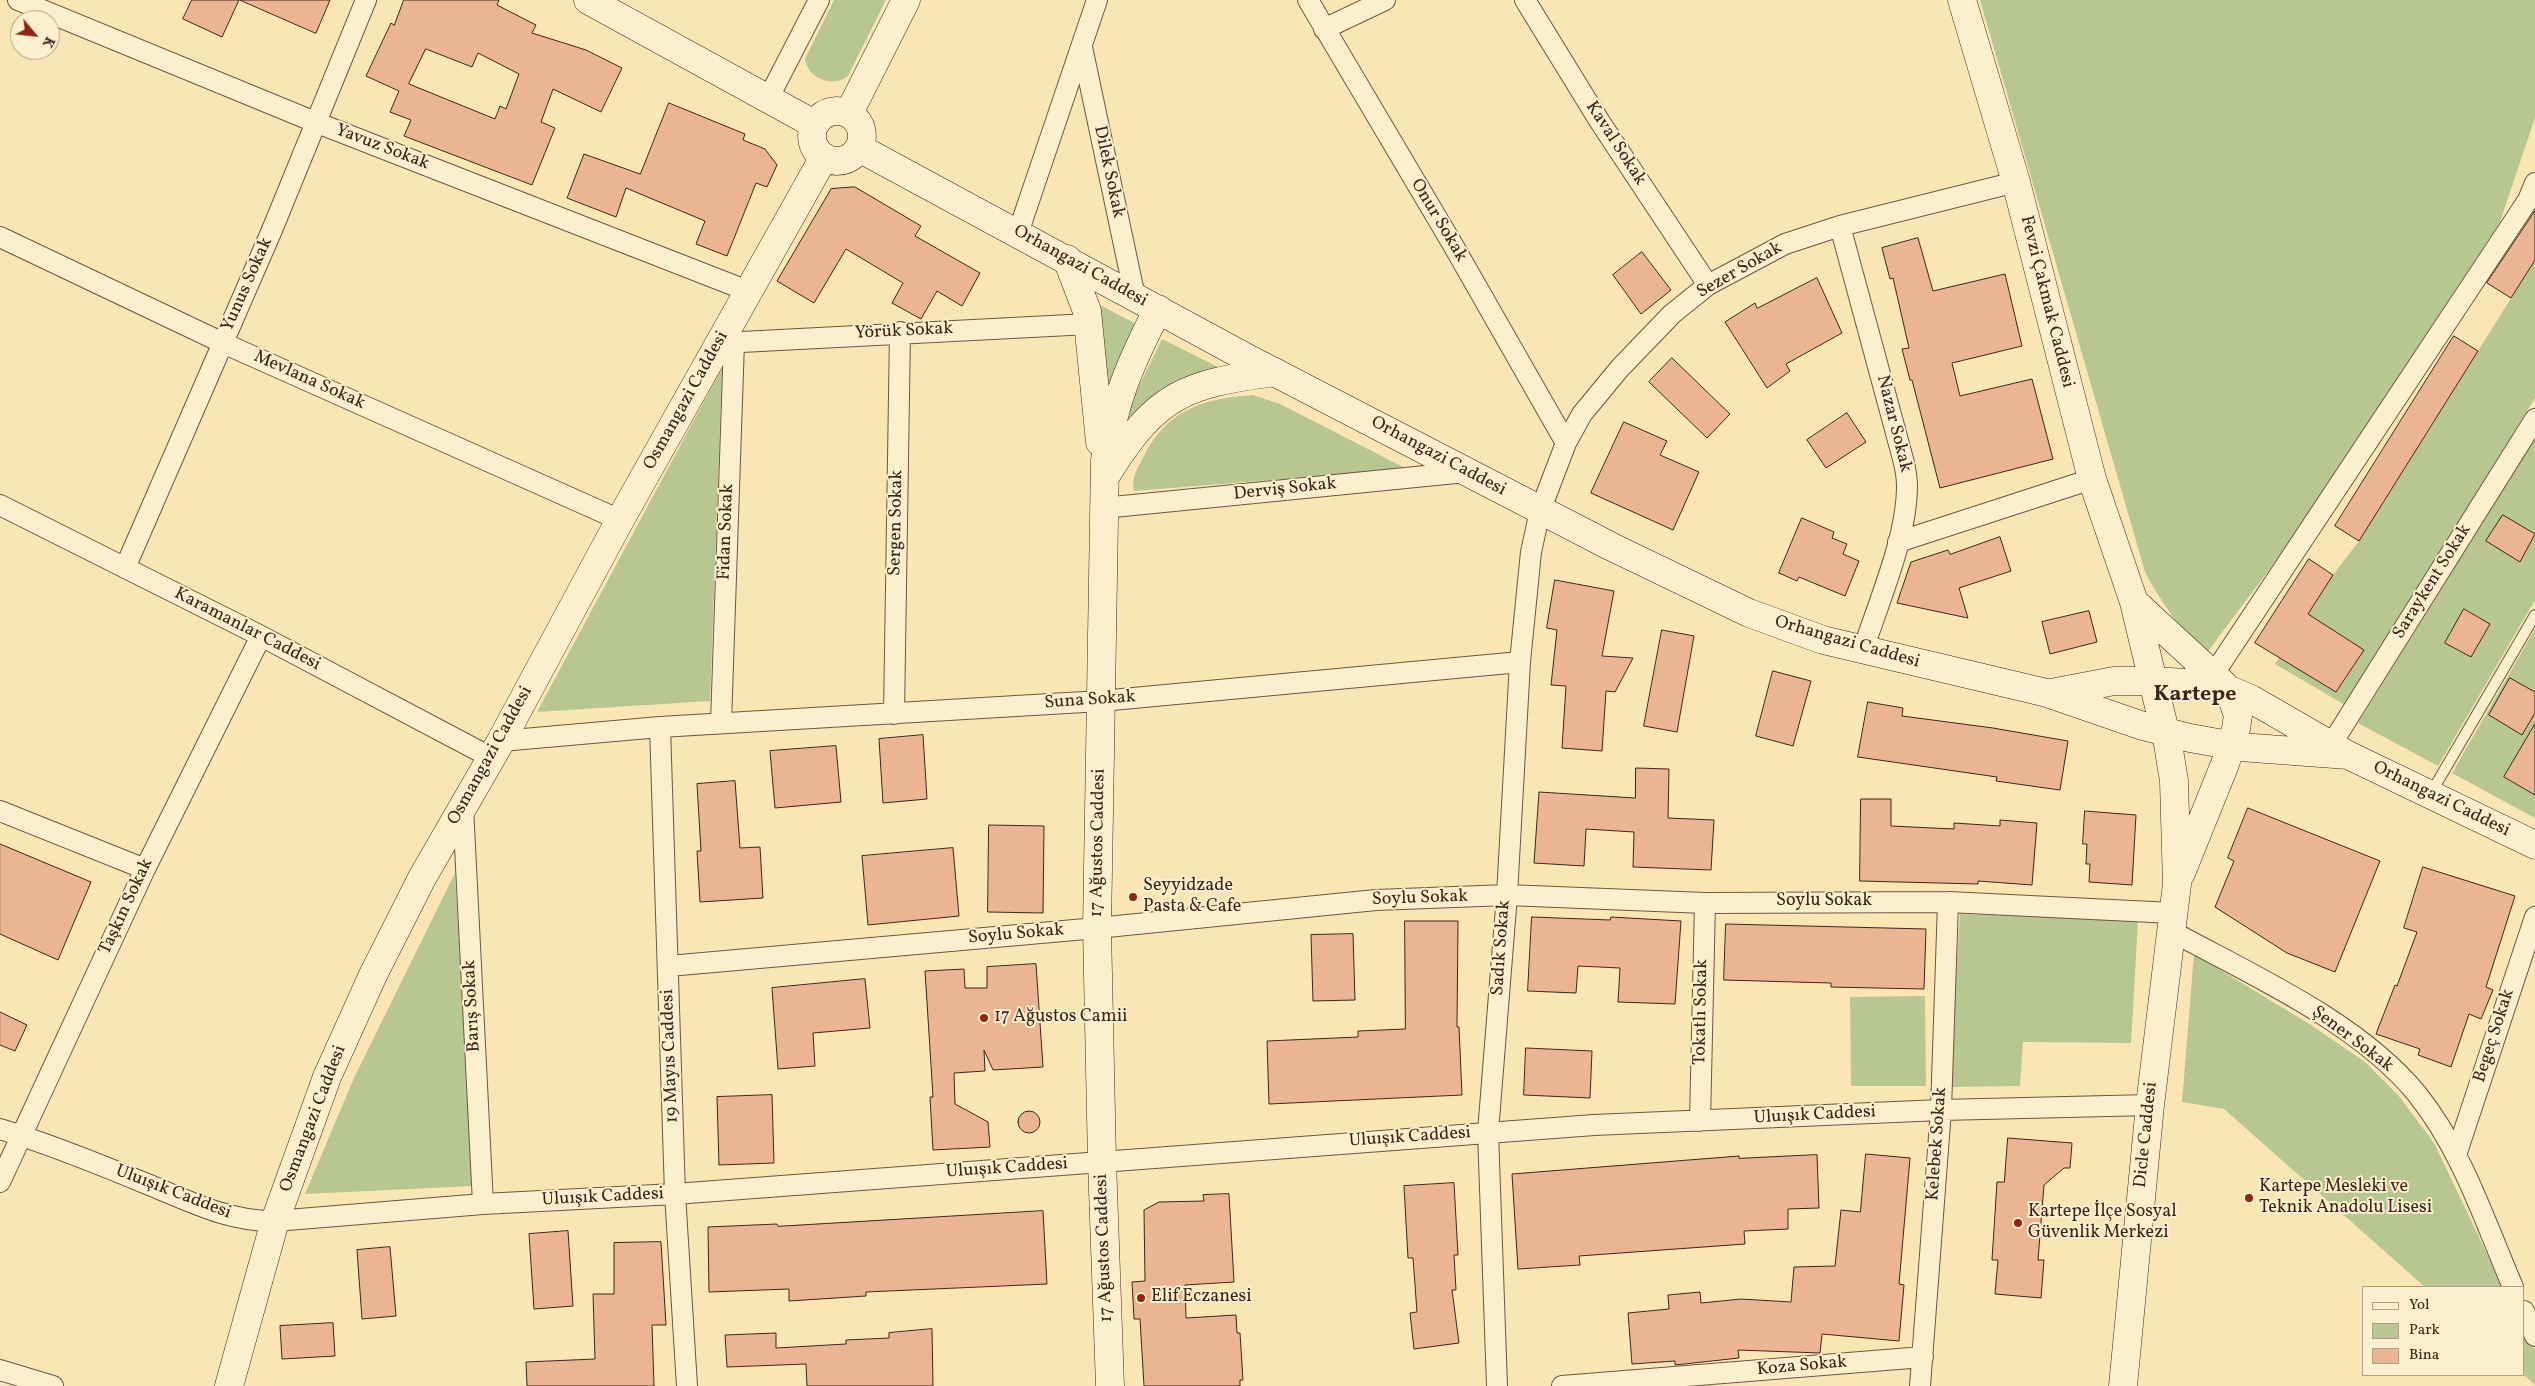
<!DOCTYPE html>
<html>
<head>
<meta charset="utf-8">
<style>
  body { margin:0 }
  #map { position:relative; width:2535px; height:1386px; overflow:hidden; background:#fae6b4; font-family:Vollkorn,serif }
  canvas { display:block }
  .legend { position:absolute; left:2362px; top:1286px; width:162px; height:90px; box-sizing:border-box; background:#fcefce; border:1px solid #b09e86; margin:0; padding:6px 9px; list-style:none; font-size:15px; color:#3e251b }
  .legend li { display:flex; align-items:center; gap:10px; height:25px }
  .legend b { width:25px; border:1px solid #b09e86 }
  .north { position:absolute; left:10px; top:10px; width:50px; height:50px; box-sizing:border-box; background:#fcefce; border:1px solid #b09e86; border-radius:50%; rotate:118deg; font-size:14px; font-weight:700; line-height:20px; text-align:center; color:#3e251b }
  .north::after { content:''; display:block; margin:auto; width:18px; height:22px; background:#8f2418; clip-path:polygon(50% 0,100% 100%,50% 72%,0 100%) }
</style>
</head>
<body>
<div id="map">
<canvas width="2535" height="1386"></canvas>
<ul class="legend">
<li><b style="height:6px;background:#fcefce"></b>Yol</li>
<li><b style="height:14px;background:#b8c691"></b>Park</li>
<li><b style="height:14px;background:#ebb593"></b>Bina</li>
</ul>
<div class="north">K</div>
</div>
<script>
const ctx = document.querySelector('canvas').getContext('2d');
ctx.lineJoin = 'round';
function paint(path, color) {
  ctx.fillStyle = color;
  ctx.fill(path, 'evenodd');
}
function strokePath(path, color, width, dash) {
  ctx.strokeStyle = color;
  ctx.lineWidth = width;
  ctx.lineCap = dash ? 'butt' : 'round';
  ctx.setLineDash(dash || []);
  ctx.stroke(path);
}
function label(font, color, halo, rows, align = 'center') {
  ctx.font = font + ' Vollkorn,serif';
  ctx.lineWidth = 4;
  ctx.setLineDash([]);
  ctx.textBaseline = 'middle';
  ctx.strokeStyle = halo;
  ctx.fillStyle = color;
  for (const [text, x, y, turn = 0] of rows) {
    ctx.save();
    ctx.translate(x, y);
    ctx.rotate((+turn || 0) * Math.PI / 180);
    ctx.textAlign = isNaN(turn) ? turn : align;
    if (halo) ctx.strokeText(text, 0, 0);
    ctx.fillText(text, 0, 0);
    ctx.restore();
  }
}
paint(new Path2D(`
  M 834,0 L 886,0 L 848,76 C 833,88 808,79 805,59 Z
  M 1980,0 L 2535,0 L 2535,118 L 2500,222 L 2283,551 L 2206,654 C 2179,629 2162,603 2145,572 Z
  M 2535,260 L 2535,398 L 2345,705 L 2275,664 L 2333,575 L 2359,541 Z
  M 1100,305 L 1136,324 L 1104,394 L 1104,336 Z
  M 1162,339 L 1220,368 C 1177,375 1155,391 1128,425 L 1132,400 Z
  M 722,368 L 710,701 L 537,712 Z
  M 1253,395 L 1280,404 L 1407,469 L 1134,491 C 1131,478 1137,469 1143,458 C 1165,411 1203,398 1253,395 Z
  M 2535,439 L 2535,600 L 2438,766 L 2358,723 Z
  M 2535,629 L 2535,818 L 2452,773 Z
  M 455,873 L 473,1186 L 305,1194 L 354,1078 Z
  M 1960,914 L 2138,920 L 2131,1043 L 2023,1042 L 2020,1086 L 1949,1087 Z
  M 2194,954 L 2311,1025 L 2365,1062 L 2398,1095 L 2434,1143 L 2503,1287 L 2425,1287 L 2224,1109 L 2182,1102 Z
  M 1925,996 L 1926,1086 L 1851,1086 L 1850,997 Z
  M 2524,1328 L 2535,1351 L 2535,1385 L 2524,1375 Z`), '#b8c691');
const building = new Path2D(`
  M 192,0 L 239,0 L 222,37 L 183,19 Z
  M 240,0 L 330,0 L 316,33 Z
  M 404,0 L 499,0 L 497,5 L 536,25 L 532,33 L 586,50 L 622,68 L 601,112 L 553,89 L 541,122 L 555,128 L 532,185 L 404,136 L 411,120 L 390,112 L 399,91 L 366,76 L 391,23 L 394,25 ZM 426,49 L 472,67 L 478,53 L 519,74 L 506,109 L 500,106 L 495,119 L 409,84 Z
  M 669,103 L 745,134 L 743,140 L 765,149 L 777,165 L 767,187 L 756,183 L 727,256 L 696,244 L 705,221 L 626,188 L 616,217 L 567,198 L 584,154 L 640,174 Z
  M 855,187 L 921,226 L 915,236 L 980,273 L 962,306 L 937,291 L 921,319 L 892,303 L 903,283 L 846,249 L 814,303 L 777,281 L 831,189 Z
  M 2535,211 L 2535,260 L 2511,298 L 2487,283 Z
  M 1918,238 L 1933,291 L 2005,274 L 2022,346 L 1952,363 L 1960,396 L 2032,379 L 2053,459 L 1940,488 L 1912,380 L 1910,380 L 1902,349 L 1909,348 L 1893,278 L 1890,279 L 1882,248 Z
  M 1642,252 L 1671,290 L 1641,314 L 1613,275 Z
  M 1817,278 L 1842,333 L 1786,364 L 1790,371 L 1767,388 L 1725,322 L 1755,303 L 1757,308 Z
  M 2454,336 L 2478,351 L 2359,541 L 2335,526 Z
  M 1672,358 L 1730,414 L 1707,438 L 1649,382 Z
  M 1847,413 L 1866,442 L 1826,468 L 1807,440 Z
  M 1624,422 L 1667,441 L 1660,455 L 1699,472 L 1673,530 L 1591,493 Z
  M 2503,515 L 2535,534 L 2520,562 L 2486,541 Z
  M 1802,518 L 1834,532 L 1832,538 L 1847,544 L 1843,554 L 1859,561 L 1845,596 L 1799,577 L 1797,581 L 1779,573 Z
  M 2000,537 L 2011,571 L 1959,588 L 1968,618 L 1897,603 L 1911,562 L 1948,550 L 1950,554 Z
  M 2309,559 L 2333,575 L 2308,614 L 2364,650 L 2336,692 L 2255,643 Z
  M 1555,580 L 1614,591 L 1602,656 L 1633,658 L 1615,692 L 1606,691 L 1602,751 L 1562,748 L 1566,686 L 1551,685 L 1557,630 L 1547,628 Z
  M 2464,609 L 2490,624 L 2471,657 L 2445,643 Z
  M 2089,611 L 2097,642 L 2050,654 L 2042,622 Z
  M 1662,630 L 1694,636 L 1677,732 L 1644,726 Z
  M 1773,671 L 1811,681 L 1793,746 L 1756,736 Z
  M 2510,678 L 2535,692 L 2535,713 L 2522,735 L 2489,715 Z
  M 1868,702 L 1903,708 L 1902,716 L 1993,728 L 2068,741 L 2060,790 L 1996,781 L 1997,777 L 1858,757 Z
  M 2535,724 L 2535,795 L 2504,777 Z
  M 923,735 L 927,799 L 883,803 L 879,739 Z
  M 836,746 L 841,802 L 775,808 L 770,751 Z
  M 1636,768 L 1669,769 L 1668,818 L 1714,820 L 1711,870 L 1633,867 L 1634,832 L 1586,829 L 1584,866 L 1534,863 L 1539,792 L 1635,798 Z
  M 735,781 L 740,848 L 760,847 L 763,898 L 700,902 L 697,851 L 701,851 L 697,784 Z
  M 1861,799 L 1891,799 L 1891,826 L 1954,829 L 1954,823 L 2000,826 L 2000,820 L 2037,823 L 2032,885 L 1978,881 L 1978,884 L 1860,881 Z
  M 2248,808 L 2380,861 L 2335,972 L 2287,953 L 2215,907 L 2234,861 L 2228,858 Z
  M 2085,811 L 2136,815 L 2132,885 L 2089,882 L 2090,864 L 2086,864 L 2087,844 L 2083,844 Z
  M 989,825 L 1044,826 L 1043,913 L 988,912 Z
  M 0,844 L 91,882 L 58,960 L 0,934 Z
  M 953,848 L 959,916 L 868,925 L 862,856 Z
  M 2423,867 L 2515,896 L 2486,987 L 2493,990 L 2481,1019 L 2469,1014 L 2451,1067 L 2418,1055 L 2420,1049 L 2376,1034 L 2395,985 L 2397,986 L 2417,932 L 2404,928 Z
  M 1532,917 L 1610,920 L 1611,917 L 1681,921 L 1675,1004 L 1618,1002 L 1620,968 L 1578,966 L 1576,993 L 1528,991 Z
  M 1405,921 L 1458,921 L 1457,1027 L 1459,1027 L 1462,1095 L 1269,1104 L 1267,1041 L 1358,1037 L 1358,1031 L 1405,1029 Z
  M 1726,924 L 1926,929 L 1924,989 L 1831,987 L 1831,983 L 1724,980 Z
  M 1353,934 L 1355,1000 L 1313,1001 L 1311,935 Z
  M 1036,964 L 1043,1067 L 993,1070 L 984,1050 L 985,1071 L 954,1073 L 955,1104 L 988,1122 L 990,1147 L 933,1150 L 930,1097 L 933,1097 L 931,1065 L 925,971 L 964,969 L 965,988 L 987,988 L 987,967 Z
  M 865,979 L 870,1028 L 813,1033 L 815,1066 L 778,1069 L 772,988 Z
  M 0,1012 L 27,1025 L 15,1051 L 0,1045 Z
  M 1526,1048 L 1592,1051 L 1590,1098 L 1524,1095 Z
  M 772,1095 L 774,1163 L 719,1165 L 717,1097 Z
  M1018 1122a11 11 0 1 1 22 0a11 11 0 1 1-22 0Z
  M 2008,1138 L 2072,1143 L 2070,1168 L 2064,1168 L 2044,1185 L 2038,1260 L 2044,1260 L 2041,1298 L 1995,1294 L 1998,1260 L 1992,1260 L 1997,1182 L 2004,1182 Z
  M 1866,1154 L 1910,1158 L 1899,1284 L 1904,1285 L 1899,1341 L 1822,1334 L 1820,1353 L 1738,1350 L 1739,1358 L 1675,1365 L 1675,1361 L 1632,1364 L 1628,1313 L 1669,1309 L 1668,1295 L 1700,1292 L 1701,1303 L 1741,1299 L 1791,1302 L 1794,1267 L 1835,1266 L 1841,1210 L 1860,1212 Z
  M 1817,1155 L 1819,1208 L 1788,1209 L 1788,1229 L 1744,1231 L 1745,1244 L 1579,1256 L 1580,1265 L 1518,1269 L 1512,1174 L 1739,1156 L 1739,1158 Z
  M 1454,1183 L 1458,1255 L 1454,1255 L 1456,1290 L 1452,1290 L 1459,1343 L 1414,1349 L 1410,1313 L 1417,1312 L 1413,1258 L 1408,1258 L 1404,1186 Z
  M 1229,1194 L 1234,1282 L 1185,1285 L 1186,1318 L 1236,1315 L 1237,1333 L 1240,1333 L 1243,1380 L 1240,1380 L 1240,1386 L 1144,1386 L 1140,1319 L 1134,1319 L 1132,1282 L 1145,1281 L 1144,1210 L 1159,1202 L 1204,1201 L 1203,1195 Z
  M 1043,1211 L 1047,1284 L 866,1292 L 866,1296 L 789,1301 L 789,1289 L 709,1292 L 708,1227 L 777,1224 L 778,1226 Z
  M 568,1231 L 573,1306 L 534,1309 L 529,1234 Z
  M 661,1242 L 666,1325 L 652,1325 L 654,1386 L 527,1386 L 526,1362 L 595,1359 L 593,1294 L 614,1294 L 614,1243 Z
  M 390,1247 L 396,1316 L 362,1319 L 357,1250 Z
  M 333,1323 L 335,1356 L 282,1359 L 280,1326 Z
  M 932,1329 L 933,1386 L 807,1386 L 806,1364 L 727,1367 L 725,1335 L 776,1333 L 776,1348 L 846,1344 L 846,1340 L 889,1338 L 889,1333 Z`);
paint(building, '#ebb593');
strokePath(building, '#3e251b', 1);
const lane = new Path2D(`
  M 2431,793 L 2535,615`);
const street = new Path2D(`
  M 18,0 L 315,122 L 748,291
  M 1308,0 L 1453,245 L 1566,443
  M 1525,0 L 1600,122 L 1708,285
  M 1324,29 L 1385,0
  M 1082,47 L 1135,297
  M 768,99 L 819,0
  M 1840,226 L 1903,459 C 1905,467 1907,477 1907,486 C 1907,537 1879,601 1863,650
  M 1018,233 L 1097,0
  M 0,237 L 223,343 L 620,520
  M 722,343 L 1089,324
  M 0,505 L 261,636 L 492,758
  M 1103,508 L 1466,472
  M 1898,542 L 2092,479
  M 125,568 L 272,230 L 366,0
  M 2213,675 L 2528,200 L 2535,183
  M 894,714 L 900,332
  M 721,723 L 734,342
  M 660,727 L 675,1194 L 687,1386
  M 501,741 L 660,727 L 1101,701 L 1520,662
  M 2331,745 L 2535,419
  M 463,807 L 483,1204
  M 0,811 L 145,869
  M 2171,931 C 2252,975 2358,1022 2417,1094 C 2462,1150 2485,1222 2513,1287
  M 669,966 L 1097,928 L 1376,900 L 1507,895 L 1705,903 L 1948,902 L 2173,913
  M 1700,1121 L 1705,903
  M 0,1129 C 50,1144 99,1164 147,1184 C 189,1201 229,1222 275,1221 L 483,1204 L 675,1194 L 1594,1125 L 1941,1110 L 2150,1105
  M 2456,1155 L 2535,917
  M 0,1182 L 145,869 L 261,636
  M 2524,1311 L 2535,1336
  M 0,1370 L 53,1386
  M 1497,1386 L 1488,1132 L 1507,895 L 1520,662 L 1531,552 L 1540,511 L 1566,443 L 1582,414 L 1620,368 L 1672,314 L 1708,285 L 1785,244 L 1840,226 L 2016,182
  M 1562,1386 L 1923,1357
  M 1920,1386 L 1941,1110 L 1948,902`);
const secondary = new Path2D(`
  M 588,0 L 814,124
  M 1962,0 L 2016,182 L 2092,479 L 2134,602 L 2168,744 L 2174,781 L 2177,884 L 2150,1105 L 2123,1386
  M812 136a25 25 0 1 1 50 0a25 25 0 1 1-50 0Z
  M 849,113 L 906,0
  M 859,148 L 1247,358 L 1612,547 L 1749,613 L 1823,640 L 2047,693 L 2143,726 L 2190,738 L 2240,747 L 2348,755
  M 1067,259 L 1087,311 L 1100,442
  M 1108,472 C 1157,394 1185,384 1275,372
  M 2134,602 L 2224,685 L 2233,701 L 2238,715 L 2236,729 L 2225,764 L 2181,873
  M 2051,693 L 2114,681 L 2153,681 L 2203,684 L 2232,691 L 2251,699 L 2348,755 L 2535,845
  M 229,1386 L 275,1221 L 327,1077 L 373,975 L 422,878 L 501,741 L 620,520 L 824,157
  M 1110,1386 L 1102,1161 L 1097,928 L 1105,461 C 1113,402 1131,362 1158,309`);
strokePath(lane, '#6d5541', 12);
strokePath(street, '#6d5541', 22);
strokePath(secondary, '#3e251b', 29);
strokePath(lane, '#fcefce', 10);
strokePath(street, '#fcefce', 20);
strokePath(secondary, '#fcefce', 28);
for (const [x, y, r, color] of [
  [1133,897,5,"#8f2418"],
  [984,1018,5,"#8f2418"],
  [2249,1198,5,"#8f2418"],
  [2018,1223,5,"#8f2418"],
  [1141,1298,5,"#8f2418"]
]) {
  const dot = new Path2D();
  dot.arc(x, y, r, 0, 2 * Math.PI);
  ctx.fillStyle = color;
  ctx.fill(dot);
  strokePath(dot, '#fcefce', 2);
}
label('18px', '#3e251b', '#fcefce', [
  ["Kaval Sokak",1615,144,57],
  ["Yavuz Sokak",382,148,21],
  ["Dilek Sokak",1108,172,78],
  ["Onur Sokak",1438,221,59],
  ["Orhangazi Caddesi",1080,267,29],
  ["Sezer Sokak",1740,271,-30],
  ["Yunus Sokak",248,285,-66],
  ["Fevzi Çakmak Caddesi",2046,302,76],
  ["Yörük Sokak",904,332,-3],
  ["Mevlana Sokak",309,381,24],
  ["Osmangazi Caddesi",687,401,-61],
  ["Nazar Sokak",1893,424,76],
  ["Orhangazi Caddesi",1438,457,28],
  ["Derviş Sokak",1285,490,-6],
  ["Sergen Sokak",897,523,-89],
  ["Fidan Sokak",727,532,-88],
  ["Saraykent Sokak",2433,582,-58],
  ["Karamanlar Caddesi",247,630,27],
  ["Orhangazi Caddesi",1847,643,16],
  ["Suna Sokak",1090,701,-4],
  ["Osmangazi Caddesi",491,756,-61],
  ["Orhangazi Caddesi",2441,800,26],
  ["17 Ağustos Caddesi",1099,843,-89],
  ["Soylu Sokak",1420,899,-2],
  ["Soylu Sokak",1824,902],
  ["Taşkın Sokak",127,907,-65],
  ["Soylu Sokak",1016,935,-5],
  ["Sadık Sokak",1502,948,-86],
  ["Barış Sokak",473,1006,-93],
  ["Tokatlı Sokak",1702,1012,-89],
  ["Begeç Sokak",2495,1036,-72],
  ["Şener Sokak",2352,1040,37],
  ["19 Mayıs Caddesi",671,1056,-92],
  ["Uluışık Caddesi",1815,1116,-3],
  ["Osmangazi Caddesi",314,1119,-69],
  ["Dicle Caddesi",2147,1135,-84],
  ["Uluışık Caddesi",1410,1138,-4],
  ["Kelebek Sokak",1938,1144,-86],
  ["Uluışık Caddesi",1007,1169,-4],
  ["Uluışık Caddesi",173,1193,21],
  ["Uluışık Caddesi",603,1198,-3],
  ["17 Ağustos Caddesi",1105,1248,-92],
  ["Koza Sokak",1802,1367,-5]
]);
label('18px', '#3e251b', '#fcefce', [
  ["Seyyidzade",1143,887],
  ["Pasta & Cafe",1143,908],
  ["17 Ağustos Camii",994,1018],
  ["Kartepe Mesleki ve",2259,1188],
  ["Teknik Anadolu Lisesi",2259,1209],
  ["Kartepe İlçe Sosyal",2028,1213],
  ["Güvenlik Merkezi",2028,1234],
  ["Elif Eczanesi",1151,1298]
], 'left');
label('bold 22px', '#3e251b', '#fcefce', [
  ["Kartepe",2195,696]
]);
</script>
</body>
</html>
